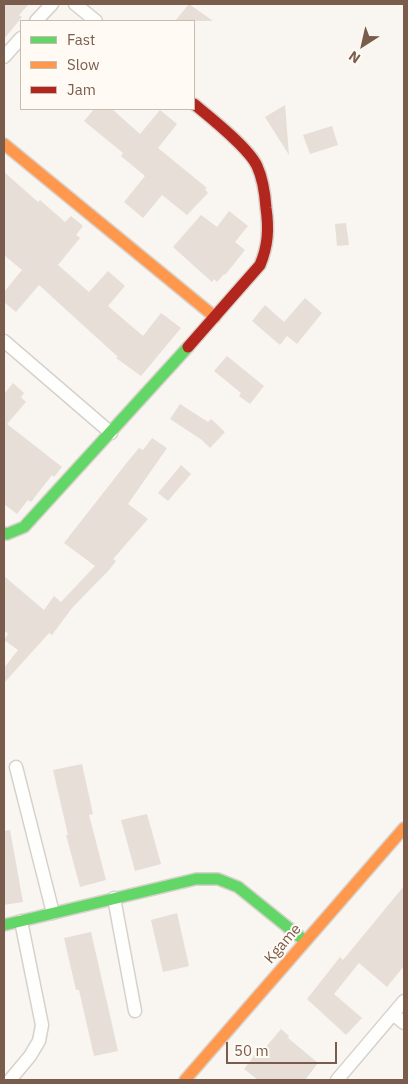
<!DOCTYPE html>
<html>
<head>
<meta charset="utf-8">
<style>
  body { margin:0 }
  #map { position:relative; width:408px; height:1084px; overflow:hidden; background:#f9f5f0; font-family:"IBM Plex Sans",sans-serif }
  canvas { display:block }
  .frame { position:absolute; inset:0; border:5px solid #7a5c4d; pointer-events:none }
  .legend { position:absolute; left:20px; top:20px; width:175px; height:90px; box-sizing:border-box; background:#fffaf3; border:1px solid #cabbb1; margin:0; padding:6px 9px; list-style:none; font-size:15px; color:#7a5c4d }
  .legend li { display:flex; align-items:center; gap:10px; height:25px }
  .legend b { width:25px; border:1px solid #cabbb1 }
  .north { position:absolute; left:338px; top:20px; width:50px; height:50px; -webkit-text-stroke:4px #fffaf3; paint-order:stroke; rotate:215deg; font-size:14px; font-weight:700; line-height:20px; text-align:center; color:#7a5c4d }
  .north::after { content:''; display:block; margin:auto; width:18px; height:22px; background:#7a5c4d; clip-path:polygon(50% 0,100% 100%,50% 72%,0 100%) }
  .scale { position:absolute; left:226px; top:1042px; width:111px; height:22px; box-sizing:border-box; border:2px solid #7a5c4d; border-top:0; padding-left:6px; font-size:15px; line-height:18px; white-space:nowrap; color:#7a5c4d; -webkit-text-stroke:4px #fffaf3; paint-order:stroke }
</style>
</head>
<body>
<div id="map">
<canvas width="408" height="1084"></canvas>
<div class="frame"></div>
<ul class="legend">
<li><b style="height:6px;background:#63d668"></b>Fast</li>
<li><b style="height:6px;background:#ff974d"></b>Slow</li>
<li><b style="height:6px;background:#b3261e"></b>Jam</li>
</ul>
<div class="north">N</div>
<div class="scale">50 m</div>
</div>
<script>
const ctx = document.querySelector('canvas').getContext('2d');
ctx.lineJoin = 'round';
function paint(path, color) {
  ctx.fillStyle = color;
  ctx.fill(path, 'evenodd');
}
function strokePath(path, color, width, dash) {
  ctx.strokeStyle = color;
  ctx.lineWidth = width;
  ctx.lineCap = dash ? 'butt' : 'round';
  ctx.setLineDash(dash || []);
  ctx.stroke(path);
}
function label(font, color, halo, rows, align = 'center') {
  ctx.font = font + ' "IBM Plex Sans",sans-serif';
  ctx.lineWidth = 4;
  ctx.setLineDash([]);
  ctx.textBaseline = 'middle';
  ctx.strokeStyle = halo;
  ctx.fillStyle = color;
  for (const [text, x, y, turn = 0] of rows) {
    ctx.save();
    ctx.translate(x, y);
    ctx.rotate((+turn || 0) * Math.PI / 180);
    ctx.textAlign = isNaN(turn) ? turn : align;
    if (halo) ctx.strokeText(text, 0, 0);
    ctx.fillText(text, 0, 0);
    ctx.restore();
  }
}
paint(new Path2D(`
  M 4,4 L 29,4 L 19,15 L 22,17 L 4,39 Z
  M 189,4 L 213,21 L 175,21 Z
  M 285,105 L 289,155 L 265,117 Z
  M 94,109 L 112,109 L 140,134 L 160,110 L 177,124 L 158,148 L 207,188 L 205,189 L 208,193 L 187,215 L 162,195 L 143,218 L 124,202 L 145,176 L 121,156 L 123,153 L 84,121 Z
  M 332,126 L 338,145 L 310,154 L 303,135 Z
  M 4,172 L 38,202 L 40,200 L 65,222 L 71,216 L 83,226 L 76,235 L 80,238 L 58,265 L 89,292 L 108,271 L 125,286 L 108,306 L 143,336 L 161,313 L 181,328 L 141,376 L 116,358 L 118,357 L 39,285 L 16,312 L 4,302 L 4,292 L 22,270 L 4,255 Z
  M 229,211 L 248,226 L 235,242 L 245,250 L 225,275 L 224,274 L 217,282 L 214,279 L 212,282 L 173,247 L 201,215 L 217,227 Z
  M 346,223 L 349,245 L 337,246 L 335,224 Z
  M 305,298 L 322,313 L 297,344 L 287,336 L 280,345 L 252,321 L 265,305 L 284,322 Z
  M 227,356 L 264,386 L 250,404 L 239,396 L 241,393 L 214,371 Z
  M 13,383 L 24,393 L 21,397 L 26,402 L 7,424 L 62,467 L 54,477 L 52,475 L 31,502 L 28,500 L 17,514 L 4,504 L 4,394 Z
  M 180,404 L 208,422 L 211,419 L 225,432 L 210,448 L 202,440 L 170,419 Z
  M 152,438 L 167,448 L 128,504 L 148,519 L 113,559 L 116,561 L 109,570 L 72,608 L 52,635 L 49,633 L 4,683 L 4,668 L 18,650 L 4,640 L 8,634 L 4,630 L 4,576 L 44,610 L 54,596 L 61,602 L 95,566 L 64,543 L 125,465 L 139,448 L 143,450 Z
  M 181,465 L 191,474 L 168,501 L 158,493 Z
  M 82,764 L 93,814 L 89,815 L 106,880 L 80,887 L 66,835 L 68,835 L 53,770 Z
  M 147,814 L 161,864 L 135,871 L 121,820 Z
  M 10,830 L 23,902 L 4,905 L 4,831 Z
  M 404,886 L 404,966 L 387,987 L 359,963 L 334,994 L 362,1018 L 346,1035 L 307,999 L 340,957 L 343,960 Z
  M 177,913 L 189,966 L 163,972 L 151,920 Z
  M 91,932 L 118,1051 L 94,1056 L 79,990 L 76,990 L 64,938 Z
  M 281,1029 L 289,1036 L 288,1038 L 318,1063 L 305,1080 L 258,1080 L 244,1069 L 257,1052 L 260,1054 Z`), '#e6ded7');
const street = new Path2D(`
  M 75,4 L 96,21
  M 36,21 L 52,4
  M 4,57 L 21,38
  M 4,341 L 111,433
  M 16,767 L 53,913
  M 114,898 L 135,1011
  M 393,1014 L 404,1023
  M 10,1080 L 30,1056 L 39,1041 L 42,1025 L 21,921
  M 337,1080 L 404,1001`);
const fast = new Path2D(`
  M 4,533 L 7,534 L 24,527 L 188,347
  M 4,925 L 196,879 L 218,879 L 238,887 L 305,941`);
const slow = new Path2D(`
  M 4,144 L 215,317
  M 185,1080 L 404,828`);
const jam = new Path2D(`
  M 188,347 L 260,265 C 268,246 269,229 266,208 C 265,194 263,179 257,166 C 249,148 211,118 194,104`);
strokePath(street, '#d7d1cb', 15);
strokePath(fast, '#d9d2cb', 14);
strokePath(slow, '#d9d2cb', 14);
strokePath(jam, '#d9d2cb', 14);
strokePath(street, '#fefefd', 12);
strokePath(fast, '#63d668', 11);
strokePath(slow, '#ff974d', 11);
strokePath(jam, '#b3261e', 11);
label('15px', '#7a5c4d', '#fffaf3', [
  ["Kgame",283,944,-49]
]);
</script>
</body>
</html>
